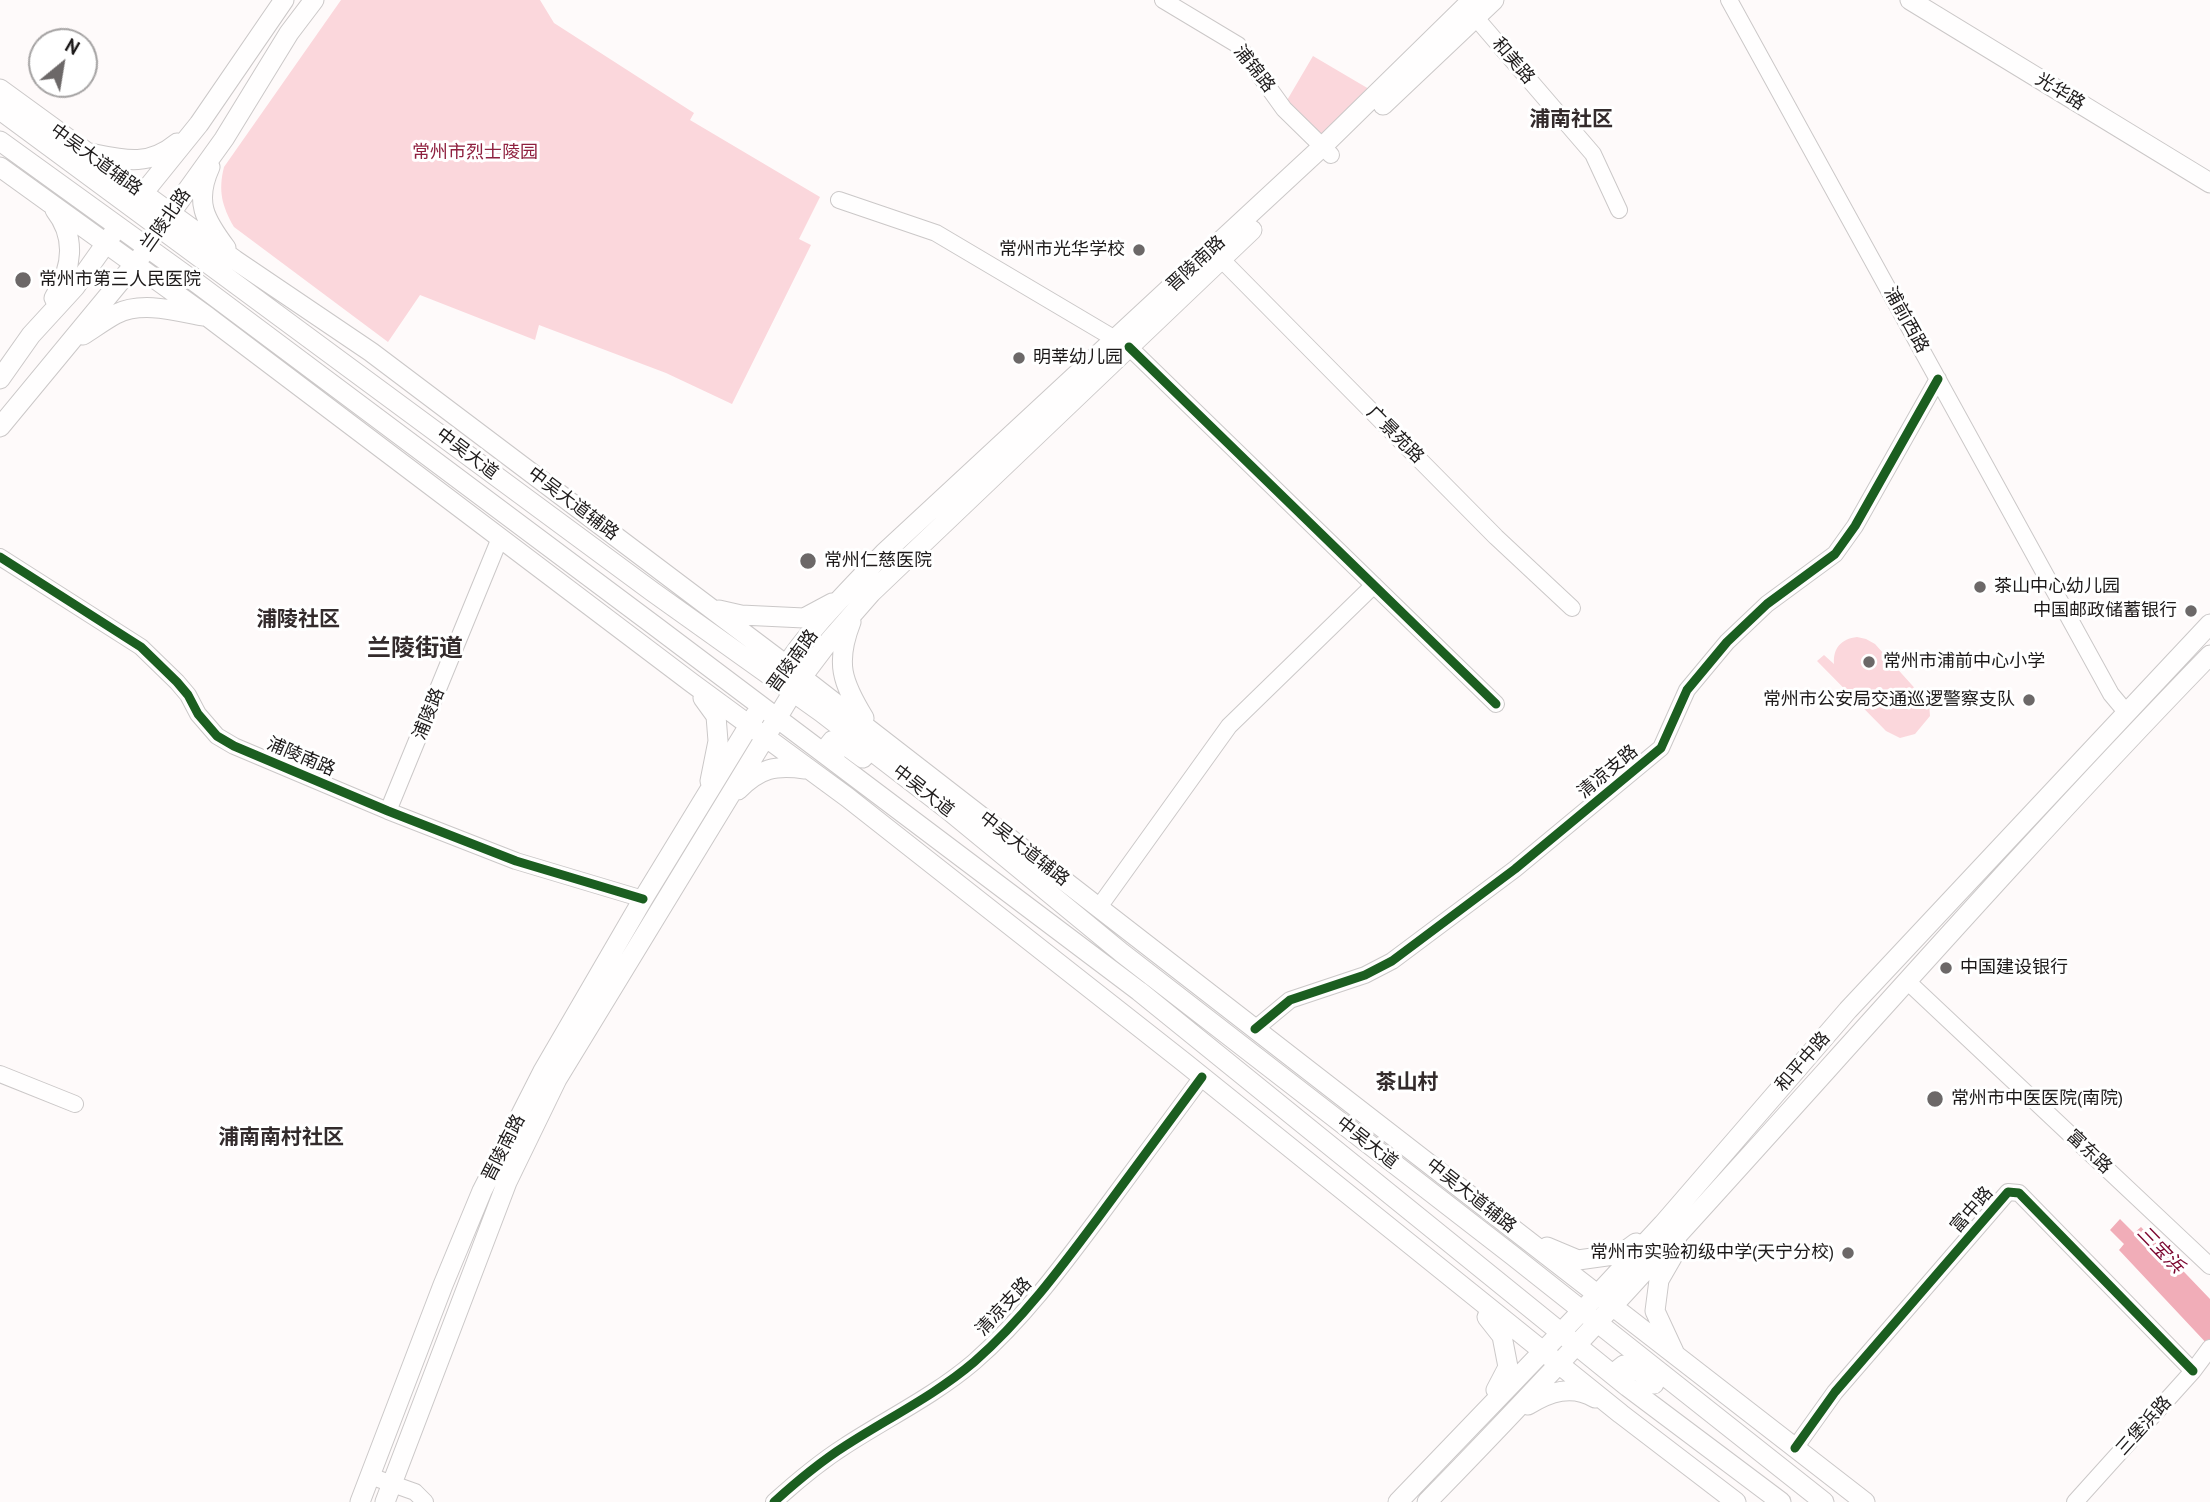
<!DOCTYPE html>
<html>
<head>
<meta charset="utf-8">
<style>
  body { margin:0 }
  #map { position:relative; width:2210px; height:1502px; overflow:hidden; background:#fefafa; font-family:"PT Sans",sans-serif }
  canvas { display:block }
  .north { position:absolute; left:28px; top:28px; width:70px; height:70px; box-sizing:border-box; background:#fff; border:2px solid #a5a3a3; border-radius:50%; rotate:30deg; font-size:19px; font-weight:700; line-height:28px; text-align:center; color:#1d1a1a }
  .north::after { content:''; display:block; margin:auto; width:24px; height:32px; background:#6c6868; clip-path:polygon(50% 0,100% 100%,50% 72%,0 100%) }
</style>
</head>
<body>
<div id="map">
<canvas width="2210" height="1502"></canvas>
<div class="north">N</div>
</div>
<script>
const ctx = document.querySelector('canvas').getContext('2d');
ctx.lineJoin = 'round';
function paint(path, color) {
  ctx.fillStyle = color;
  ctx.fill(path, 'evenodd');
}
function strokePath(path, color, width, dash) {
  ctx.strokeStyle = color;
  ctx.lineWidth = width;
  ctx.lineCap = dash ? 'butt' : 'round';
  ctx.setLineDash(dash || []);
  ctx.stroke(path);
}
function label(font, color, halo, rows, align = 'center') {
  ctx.font = font + ' "PT Sans","Noto Sans SC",sans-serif';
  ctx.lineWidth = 6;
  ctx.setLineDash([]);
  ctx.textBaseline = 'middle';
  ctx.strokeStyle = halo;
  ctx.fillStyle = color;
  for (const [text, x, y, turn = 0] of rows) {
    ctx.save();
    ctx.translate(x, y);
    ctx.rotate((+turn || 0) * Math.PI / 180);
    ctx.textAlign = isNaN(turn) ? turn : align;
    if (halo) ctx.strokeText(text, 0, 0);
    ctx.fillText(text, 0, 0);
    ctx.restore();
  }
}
paint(new Path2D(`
  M 341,0 L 540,0 L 554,23 L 694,113 L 690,120 L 820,197 L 799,239 L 811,245 L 732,404 L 666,373 L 539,325 L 535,340 L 420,295 L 388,342 L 234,227 C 222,206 218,191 224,167 Z
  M 1313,56 L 1369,89 L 1332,130 L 1321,134 L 1311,130 L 1286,102 Z
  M 1857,637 L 1866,639 L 1875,644 L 1929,704 L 1930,716 L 1915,734 L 1900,738 L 1886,731 L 1817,661 L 1824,655 L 1834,664 C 1833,648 1841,639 1857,637 Z`), '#fbd7dc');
paint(new Path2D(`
  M 2120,1219 L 2134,1233 L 2141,1227 L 2210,1299 L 2210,1347 L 2119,1250 L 2124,1244 L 2110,1230 Z`), '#f1adb8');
const minor = new Path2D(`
  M 1163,0 L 1238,45 L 1284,109 L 1331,155
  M 1729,0 L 2111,694 L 2126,712
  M 1476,18 L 1593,154 L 1619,210
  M 839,200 L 936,233 L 1115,339
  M 1221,259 L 1496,537 L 1572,608
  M 1129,347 L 1496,704
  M 0,557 L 141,647 L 177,682 L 188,695 L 198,714 L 217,736 L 234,746 L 388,811 L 516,861 L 643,899
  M 388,811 L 500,538
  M 1099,907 L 1229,726 L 1374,585
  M 1907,981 L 2210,1266
  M 1255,1029 L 1290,1000 L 1365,975 L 1392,961 L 1515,869 L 1661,748 L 1687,690 L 1727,642 L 1767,604 L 1835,554 L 1855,526 L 1938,379
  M 0,1074 L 75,1104
  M 1795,1448 L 1835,1392 L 2008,1192 L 2019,1193 L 2193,1371
  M 370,1476 L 415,1492 L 425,1502
  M 774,1502 C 796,1482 820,1462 845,1446 C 888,1418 934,1396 974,1362 C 1022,1320 1060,1269 1098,1218 C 1133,1171 1167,1124 1202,1077
  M 2075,1502 L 2193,1371 L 2210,1348`);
const major = new Path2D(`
  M 1910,0 L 2210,183
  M 0,89 L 235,260 L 371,352 L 786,665 L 1865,1502
  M 1383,105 L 1494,0
  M 0,110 L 653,592 L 821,712 L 947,809 L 1122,953 L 1512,1255 L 1824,1502
  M 0,141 L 198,284 L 655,626 L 1139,991 L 1628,1387 L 1781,1502
  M 90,153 C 124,160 148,167 177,143
  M 0,167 L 208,317 L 692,683 L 847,797 L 1185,1063 L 1621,1414 L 1736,1502
  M 210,167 C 194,202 205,220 226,248
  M 136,202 L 199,124 L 284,0
  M 163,224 L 224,139 L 289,33 L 314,0
  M 54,298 C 72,269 77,238 55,210
  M 83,335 C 94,328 105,320 116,314 C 142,301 176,311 203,316
  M 0,379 L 31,335 L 75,287 L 114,232
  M 0,427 L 142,255
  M 719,610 L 741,615 L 804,618 L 832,603
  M 851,622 C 835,663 842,682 864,718
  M 781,673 C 809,629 848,591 884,553 L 1322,147 L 1472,0
  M 703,698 L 716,716 L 718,741 L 710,781
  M 837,763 L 828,746 L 832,741 L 848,747 L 863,758
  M 738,790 C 760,768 775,765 805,769
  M 1547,1247 L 1578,1260 L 1621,1254 L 1636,1243
  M 1487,1317 L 1502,1336 L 1508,1367 L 1496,1390
  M 1674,1352 L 1655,1311 L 1659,1280 L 1678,1247
  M 1627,1386 L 1619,1369 L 1624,1365 L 1640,1372 L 1654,1384
  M 1528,1405 C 1549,1392 1572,1384 1595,1398
  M 360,1502 L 443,1285 L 482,1191 L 543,1071 L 643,899 L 756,714
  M 385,1502 L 507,1182 L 557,1079 L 802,677 L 830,640 L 871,593 L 1252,230
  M 1398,1502 L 1597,1295 L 1663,1224 L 1848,1010 L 2210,624
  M 1427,1502 C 1696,1227 1942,931 2210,655`);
strokePath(minor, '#cbc8c8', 18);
strokePath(major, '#cbc8c8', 21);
strokePath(minor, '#fffefe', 16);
strokePath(major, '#fffefe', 19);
strokePath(new Path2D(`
  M 1129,347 L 1496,704
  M 0,557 L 141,647 L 177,682 L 188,695 L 198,714 L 217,736 L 234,746 L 388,811 L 516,861 L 643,899
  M 1255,1029 L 1290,1000 L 1365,975 L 1392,961 L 1515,869 L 1661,748 L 1687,690 L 1727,642 L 1767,604 L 1835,554 L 1855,526 L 1938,379
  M 1795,1448 L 1835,1392 L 2008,1192 L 2019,1193 L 2193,1371
  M 774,1502 C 796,1482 820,1462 845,1446 C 888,1418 934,1396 974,1362 C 1022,1320 1060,1269 1098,1218 C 1133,1171 1167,1124 1202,1077`), '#1b5e20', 9);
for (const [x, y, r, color] of [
  [1139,250,7,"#6c6868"],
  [23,280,9,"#6c6868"],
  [1019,358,7,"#6c6868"],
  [808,561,9,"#6c6868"],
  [1980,587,7,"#6c6868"],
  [2191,611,7,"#6c6868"],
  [1869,662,7,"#6c6868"],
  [2029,700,7,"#6c6868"],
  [1946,968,7,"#6c6868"],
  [1935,1099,9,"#6c6868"],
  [1848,1253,7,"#6c6868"]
]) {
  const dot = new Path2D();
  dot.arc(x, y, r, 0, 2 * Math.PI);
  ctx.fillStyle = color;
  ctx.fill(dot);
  strokePath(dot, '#fff', 2.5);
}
label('18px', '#1d1a1a', '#fff', [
  ["和美路",1513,61,49],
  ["浦锦路",1254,69,52],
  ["光华路",2060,92,31],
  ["中吴大道辅路",96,160,36],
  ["兰陵北路",166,220,-55],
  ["晋陵南路",1196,264,-43],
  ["浦前西路",1906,320,61],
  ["广景苑路",1395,435,45],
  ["中吴大道",467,454,37],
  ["中吴大道辅路",573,504,37],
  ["晋陵南路",793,661,-54],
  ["浦陵路",429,714,-68],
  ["浦陵南路",301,757,23],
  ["清凉支路",1608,772,-40],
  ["中吴大道",923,791,38],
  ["中吴大道辅路",1024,849,38],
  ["和平中路",1803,1062,-49],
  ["中吴大道",1367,1143,38],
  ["晋陵南路",504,1148,-63],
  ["富东路",2089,1152,43],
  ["中吴大道辅路",1471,1196,38],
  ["富中路",1972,1210,-49],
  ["清凉支路",1004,1307,-47],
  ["三堡浜路",2144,1426,-48]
]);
label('18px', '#8f203f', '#fff', [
  ["常州市烈士陵园",475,153]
]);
label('18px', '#1d1a1a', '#fff', [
  ["常州市光华学校",1125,250,"right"],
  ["常州市第三人民医院",39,280],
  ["明莘幼儿园",1033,358],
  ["常州仁慈医院",824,561],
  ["茶山中心幼儿园",1994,587],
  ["中国邮政储蓄银行",2177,611,"right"],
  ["常州市浦前中心小学",1883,662],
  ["常州市公安局交通巡逻警察支队",2015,700,"right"],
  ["中国建设银行",1960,968],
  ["常州市中医医院(南院)",1951,1099],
  ["常州市实验初级中学(天宁分校)",1834,1253,"right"]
], 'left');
label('italic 19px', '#7b052f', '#fff', [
  ["三宝浜",2160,1250,46]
]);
label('bold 21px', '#332b2c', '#fff', [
  ["浦南社区",1571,120],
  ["浦陵社区",298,620],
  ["茶山村",1407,1083],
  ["浦南南村社区",281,1138]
]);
label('bold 24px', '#332b2c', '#fff', [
  ["兰陵街道",415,649]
]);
</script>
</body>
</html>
